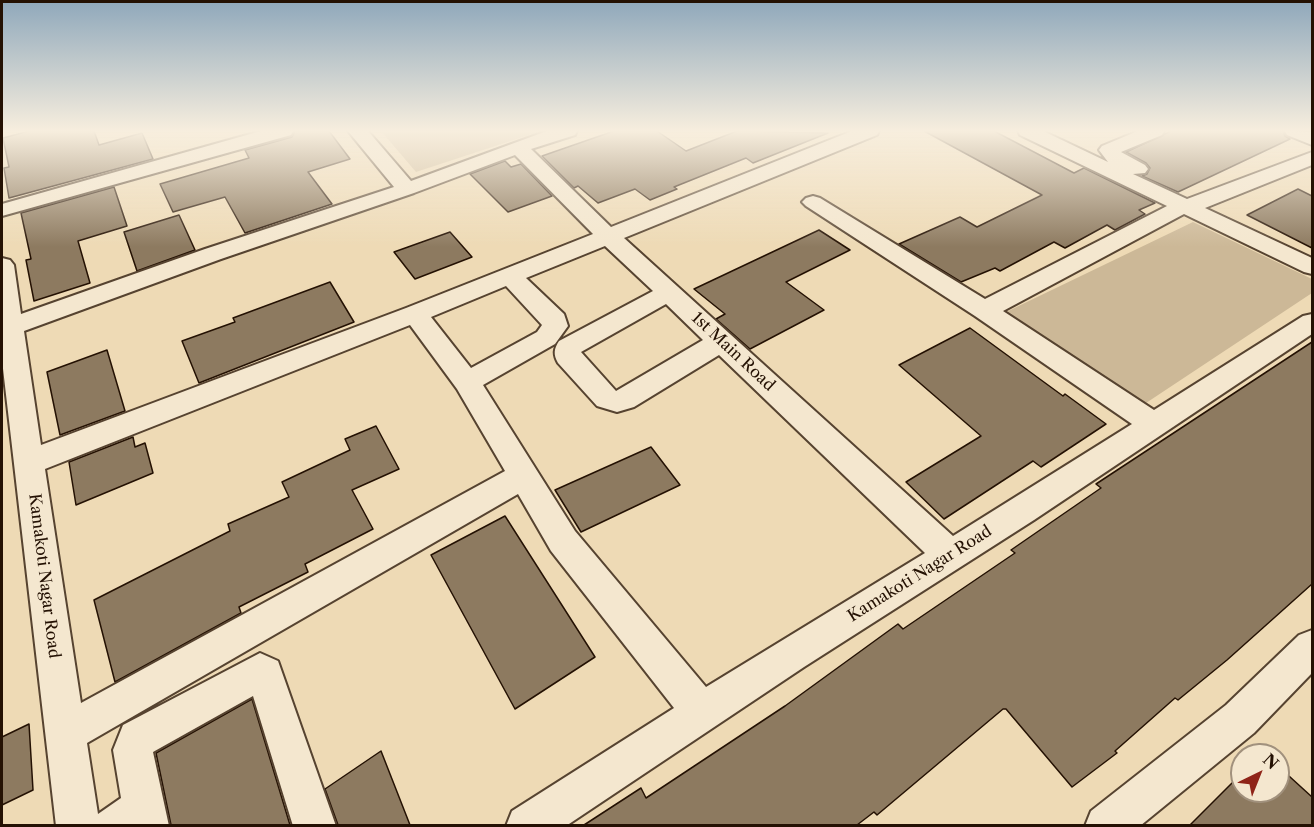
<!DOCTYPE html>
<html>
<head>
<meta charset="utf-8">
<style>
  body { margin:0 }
  #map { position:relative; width:1314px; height:827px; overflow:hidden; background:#eedab5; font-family:"Libre Caslon Text",serif }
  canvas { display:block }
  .frame { position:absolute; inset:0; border:3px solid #241103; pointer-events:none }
  .north { position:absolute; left:1230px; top:743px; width:60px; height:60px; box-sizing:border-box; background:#f4e7cf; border:2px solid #a1917d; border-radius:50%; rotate:43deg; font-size:16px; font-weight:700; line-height:24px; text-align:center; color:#241103 }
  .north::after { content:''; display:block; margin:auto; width:21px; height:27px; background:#8f2418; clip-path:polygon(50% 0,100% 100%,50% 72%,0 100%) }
</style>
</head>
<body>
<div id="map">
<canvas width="1314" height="827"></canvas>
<div class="frame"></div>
<div class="north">N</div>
</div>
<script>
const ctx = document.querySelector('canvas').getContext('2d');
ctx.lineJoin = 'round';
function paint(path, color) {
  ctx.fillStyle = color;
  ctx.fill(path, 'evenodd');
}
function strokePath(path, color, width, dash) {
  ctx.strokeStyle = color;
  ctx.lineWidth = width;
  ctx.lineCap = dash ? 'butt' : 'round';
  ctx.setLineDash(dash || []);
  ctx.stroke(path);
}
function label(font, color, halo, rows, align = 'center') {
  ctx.font = font + ' "Libre Caslon Text",serif';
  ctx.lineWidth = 4.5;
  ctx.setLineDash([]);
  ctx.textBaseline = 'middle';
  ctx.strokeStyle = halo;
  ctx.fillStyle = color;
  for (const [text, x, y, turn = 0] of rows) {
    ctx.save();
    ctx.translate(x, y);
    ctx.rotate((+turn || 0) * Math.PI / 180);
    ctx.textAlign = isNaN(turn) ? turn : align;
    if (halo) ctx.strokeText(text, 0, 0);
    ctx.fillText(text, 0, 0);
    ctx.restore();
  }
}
paint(new Path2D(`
  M 381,131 L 541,131 L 416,172 Z
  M 1193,222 L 1312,279 L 1312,293 L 1143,405 L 1002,314 Z`), '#ccb897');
const building = new Path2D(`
  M 29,131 L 94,131 L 99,145 L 142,133 L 153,159 L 9,198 L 4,168 L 9,167 L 3,138 Z
  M 295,131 L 329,131 L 350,159 L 308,172 L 332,204 L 245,233 L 225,197 L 173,212 L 160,184 L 249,158 L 245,150 L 292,137 Z
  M 614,131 L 657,131 L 686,151 L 737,131 L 828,133 L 753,163 L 746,158 L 674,187 L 677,189 L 650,200 L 635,189 L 598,203 L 578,186 L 574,188 L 542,156 Z
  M 924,131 L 994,131 L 1074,173 L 1084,168 L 1155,203 L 1139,210 L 1145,214 L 1115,230 L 1107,225 L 1065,248 L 1054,242 L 1000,271 L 995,268 L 961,282 L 899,244 L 960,217 L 977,227 L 1042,195 Z
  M 1171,131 L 1283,131 L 1285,136 L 1290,139 L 1178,192 L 1142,176 L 1147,174 L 1150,168 L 1146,163 L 1126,152 Z
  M 505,161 L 511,167 L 521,164 L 552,196 L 508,212 L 470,174 Z
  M 114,187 L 127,226 L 78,241 L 90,283 L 34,301 L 26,260 L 31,259 L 21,213 Z
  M 1298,189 L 1312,196 L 1312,248 L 1247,215 Z
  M 179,215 L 195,250 L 137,271 L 124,232 Z
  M 819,230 L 850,250 L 786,282 L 824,310 L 750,349 L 716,319 L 725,314 L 694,289 Z
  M 450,232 L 472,257 L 415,279 L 394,252 Z
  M 330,282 L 354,322 L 199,383 L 182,341 L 235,322 L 233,318 Z
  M 970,328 L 1063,396 L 1065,394 L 1106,424 L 1041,467 L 1033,461 L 944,519 L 906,482 L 981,436 L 899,365 Z
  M 1312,342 L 1312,584 L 1227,660 L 1178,700 L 1175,698 L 1115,751 L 1117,753 L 1072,787 L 1006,709 L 1003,709 L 877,815 L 874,812 L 857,825 L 584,825 L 641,788 L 646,798 L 785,706 L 898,624 L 903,629 L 1015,553 L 1011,550 L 1101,488 L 1096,484 Z
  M 107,350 L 125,411 L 60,435 L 47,372 Z
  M 376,426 L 399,469 L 352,490 L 373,529 L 305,564 L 308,572 L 239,607 L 241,613 L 115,682 L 94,600 L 230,531 L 228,524 L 289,497 L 282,482 L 350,450 L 345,439 Z
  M 133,437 L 135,447 L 145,443 L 153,473 L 76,505 L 69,462 Z
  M 651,447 L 680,485 L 581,532 L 555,490 Z
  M 505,516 L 595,657 L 515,709 L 431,555 Z
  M 252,699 L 290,825 L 171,825 L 156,753 Z
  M 29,724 L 33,790 L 2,805 L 2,737 Z
  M 381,751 L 410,825 L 338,825 L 325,789 Z
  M 1278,766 L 1312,797 L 1312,825 L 1190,825 L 1242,773 L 1242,791 L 1278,791 Z`);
paint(building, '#8d7a60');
strokePath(building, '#241103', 1.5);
const minor = new Path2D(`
  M 261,131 L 293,131 L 291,135 L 2,216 L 2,204 Z
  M 348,131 L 368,131 L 411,181 L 547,131 L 577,131 L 575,135 L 531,149 L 611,227 L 852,131 L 879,131 L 877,135 L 624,238 L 953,536 L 1132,424 L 975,316 L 806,206 L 802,202 L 806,198 L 813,196 L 820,198 L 985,299 L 1167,206 L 1020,135 L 1018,131 L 1043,131 L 1108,162 L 1099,150 L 1102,146 L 1138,131 L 1164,131 L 1162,135 L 1121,152 L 1145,165 L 1148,169 L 1145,173 L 1133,174 L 1187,199 L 1312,152 L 1312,165 L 1205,208 L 1312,258 L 1312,274 L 1304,272 L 1184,214 L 1003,311 L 1154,410 L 1303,316 L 1312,314 L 1312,334 L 1034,520 L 804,667 L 566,826 L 506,826 L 512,811 L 674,708 L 551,551 L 518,494 L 87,743 L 98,814 L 121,798 L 113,750 L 123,725 L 260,653 L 278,661 L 336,826 L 293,826 L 253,696 L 153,752 L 169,826 L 56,826 L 2,360 L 2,258 L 10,260 L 14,265 L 21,314 L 205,249 L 394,187 ZM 515,155 L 593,234 L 406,308 L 41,445 L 24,331 L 221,259 L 414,193 ZM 605,246 L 653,291 L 559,341 C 554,349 553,354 558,363 L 597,406 L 617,412 L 634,407 L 719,355 L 925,553 L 706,687 L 575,531 L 483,385 L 555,344 L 568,326 L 564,314 L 526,278 ZM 506,286 L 542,325 L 537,332 L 471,368 L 431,317 ZM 666,304 L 703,340 L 616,391 L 581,352 ZM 410,325 L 457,389 L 505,471 L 81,703 L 45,469 Z
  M 1285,131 L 1312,132 L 1312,145 L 1287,135 Z
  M 1312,630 L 1312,673 L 1254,733 L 1140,826 L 1085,826 L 1091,811 L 1226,705 L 1299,635 Z`);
strokePath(minor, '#564330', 4);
paint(minor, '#f4e7cf');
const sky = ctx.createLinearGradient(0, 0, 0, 247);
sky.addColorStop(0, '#8fa8bb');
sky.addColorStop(0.53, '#f7eede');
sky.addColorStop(1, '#f7eede00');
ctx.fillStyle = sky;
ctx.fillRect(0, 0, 1314, 247);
label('16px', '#241103', '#f4e7cf', [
  ["1st Main Road",733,352,43],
  ["Kamakoti Nagar Road",920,574,-32],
  ["Kamakoti Nagar Road",44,576,83]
]);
</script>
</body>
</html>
